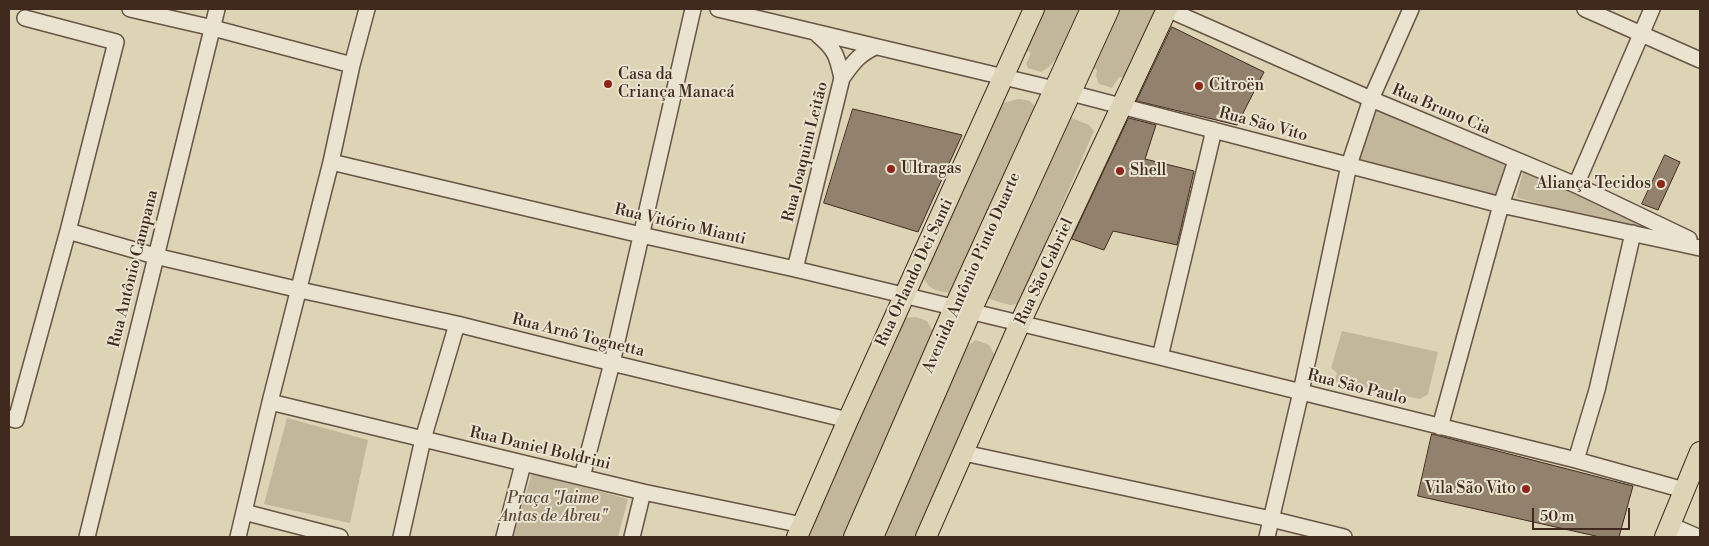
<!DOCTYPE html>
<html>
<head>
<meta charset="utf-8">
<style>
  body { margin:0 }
  #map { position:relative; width:1709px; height:546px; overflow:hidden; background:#ddd4b5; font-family:"Libre Bodoni",serif }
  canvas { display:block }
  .frame { position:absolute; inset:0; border:10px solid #402a1e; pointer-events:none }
  .scale { position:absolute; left:1532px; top:508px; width:98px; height:22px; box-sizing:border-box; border:2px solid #402a1e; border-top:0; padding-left:6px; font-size:15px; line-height:18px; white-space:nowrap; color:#402a1e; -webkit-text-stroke:4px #e9e3cf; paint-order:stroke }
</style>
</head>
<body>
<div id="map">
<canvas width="1709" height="546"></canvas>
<div class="frame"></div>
<div class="scale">50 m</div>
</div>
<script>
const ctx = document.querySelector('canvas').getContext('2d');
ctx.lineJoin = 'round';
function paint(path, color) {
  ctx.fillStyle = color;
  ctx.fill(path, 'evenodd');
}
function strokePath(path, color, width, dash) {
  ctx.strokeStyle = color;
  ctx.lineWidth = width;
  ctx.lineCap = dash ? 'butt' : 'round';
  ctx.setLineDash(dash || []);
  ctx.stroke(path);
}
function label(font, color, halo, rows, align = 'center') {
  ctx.font = font + ' "Libre Bodoni",serif';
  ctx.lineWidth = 4;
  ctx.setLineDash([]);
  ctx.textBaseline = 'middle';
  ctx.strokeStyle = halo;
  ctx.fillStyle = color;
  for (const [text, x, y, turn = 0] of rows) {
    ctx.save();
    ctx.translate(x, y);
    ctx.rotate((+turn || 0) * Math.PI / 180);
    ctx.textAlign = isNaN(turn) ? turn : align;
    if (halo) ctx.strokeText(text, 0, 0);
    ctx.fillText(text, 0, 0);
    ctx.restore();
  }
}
paint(new Path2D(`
  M 1045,9 L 1083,9 L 1060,60 L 1056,59 L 1049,67 L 1041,72 L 1028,68 L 1026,64 L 1031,53 L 1026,50 Z
  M 1119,9 L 1155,9 L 1124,78 L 1119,77 L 1112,88 L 1099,84 L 1096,76 L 1097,70 L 1093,68 Z
  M 1018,99 C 1027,100 1033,100 1035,109 L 952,293 C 938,291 930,291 923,277 L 1000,104 Z
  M 1377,106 L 1507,161 L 1496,196 L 1357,159 Z
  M 1070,117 L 1089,125 L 1094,131 L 1019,304 L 1010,305 L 986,298 Z
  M 1524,169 L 1696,245 L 1636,231 L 1516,197 Z
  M 916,317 L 927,321 L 934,333 L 844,537 L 806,537 L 904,318 Z
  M 1342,331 L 1438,352 L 1428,394 L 1420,399 L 1334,381 L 1337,373 L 1331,368 Z
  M 976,340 L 989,345 L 995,356 L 916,537 L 878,537 L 961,350 Z
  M 287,418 L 368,440 L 350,523 L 264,504 Z
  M 532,473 L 628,499 L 618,537 L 513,537 Z`), '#c2b79b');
const building = new Path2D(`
  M 1172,27 L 1264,72 L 1237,125 L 1137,101 Z
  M 853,109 L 962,135 L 918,232 L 824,203 Z
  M 1129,118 L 1156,125 L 1145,159 L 1194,171 L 1177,245 L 1113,231 L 1104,250 L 1072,239 Z
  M 1665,155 L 1680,162 L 1658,210 L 1642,204 Z
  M 1432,434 L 1633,486 L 1619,537 L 1600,537 L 1418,496 Z`);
paint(building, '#92826d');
strokePath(building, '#402a1e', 1);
const minor = new Path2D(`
  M 130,9 L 213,28 L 352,65
  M 718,9 L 1071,93 L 1501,205 L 1700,248
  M 1167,9 L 1371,99 L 1576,185 L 1689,239
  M 1585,9 L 1700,60
  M 842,78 C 853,63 858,55 875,47
  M 331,162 L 641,235 L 795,269 L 1160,357 L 1576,460 L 1684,490
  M 1576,185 L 1652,9
  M 68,231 L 155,256 L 300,290 L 457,324 L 612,363 L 848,420
  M 795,269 L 842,78 C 837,56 836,50 818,35
  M 1160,357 L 1214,130
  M 270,402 L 643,492 L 802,525
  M 9,418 L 16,420 L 68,231 L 116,42 L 25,18
  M 1440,427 L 1501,205 L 1516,161
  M 964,453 L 1271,519 L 1344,537
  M 1576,460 L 1597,390 L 1633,233
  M 582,477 L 612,363 L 693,9
  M 244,512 L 340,537
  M 1670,525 L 1698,537
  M 87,537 L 217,9
  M 238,537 L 270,402 L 331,162 L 352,65 L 367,9
  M 401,537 L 423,439 L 457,324
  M 504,537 L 523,464
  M 632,537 L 643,492
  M 1267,537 L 1301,392 L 1349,165 L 1371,99 L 1411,9`);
const major = new Path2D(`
  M 797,537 L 848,420 L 1034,9
  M 854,537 L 954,308 L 1091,9
  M 873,537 L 971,311 L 1109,9
  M 926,537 L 1020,323 L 1167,9
  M 1665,537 L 1700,452`);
strokePath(minor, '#675444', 18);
strokePath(major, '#402a1e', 22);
strokePath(minor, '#e9e3cf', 15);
strokePath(major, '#ddd4b5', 20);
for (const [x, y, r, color] of [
  [608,84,5,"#8f2418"],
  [1199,86,5,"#8f2418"],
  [891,169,5,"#8f2418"],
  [1120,171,5,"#8f2418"],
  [1661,184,5,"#8f2418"],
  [1526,489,5,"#8f2418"]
]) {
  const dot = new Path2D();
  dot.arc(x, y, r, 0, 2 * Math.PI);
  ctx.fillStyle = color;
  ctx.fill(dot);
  strokePath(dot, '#e9e3cf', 2);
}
label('16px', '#402a1e', '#e9e3cf', [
  ["Casa da",618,75],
  ["Criança Manacá",618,93],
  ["Citroën",1209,86],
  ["Ultragas",901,169],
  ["Shell",1130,171],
  ["Aliança Tecidos",1651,184,"right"],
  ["Vila São Vito",1516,489,"right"]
], 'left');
label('16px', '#402a1e', '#e9e3cf', [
  ["Rua Bruno Cia",1441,110,23],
  ["Rua São Vito",1263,125,15],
  ["Rua Joaquim Leitão",806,152,-76],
  ["Rua Vitório Mianti",680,225,13],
  ["Rua Antônio Campana",134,269,-76],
  ["Rua São Gabriel",1045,272,-65],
  ["Rua Orlando Dei Santi",915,273,-65],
  ["Avenida Antônio Pinto Duarte",972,273,-66],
  ["Rua Arnô Tognetta",578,336,14],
  ["Rua São Paulo",1357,388,14],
  ["Rua Daniel Boldrini",540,449,13]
]);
label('italic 16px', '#5a4637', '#e9e3cf', [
  ["Praça \"Jaime",553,499],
  ["Antas de Abreu\"",553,517]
]);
</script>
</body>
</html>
